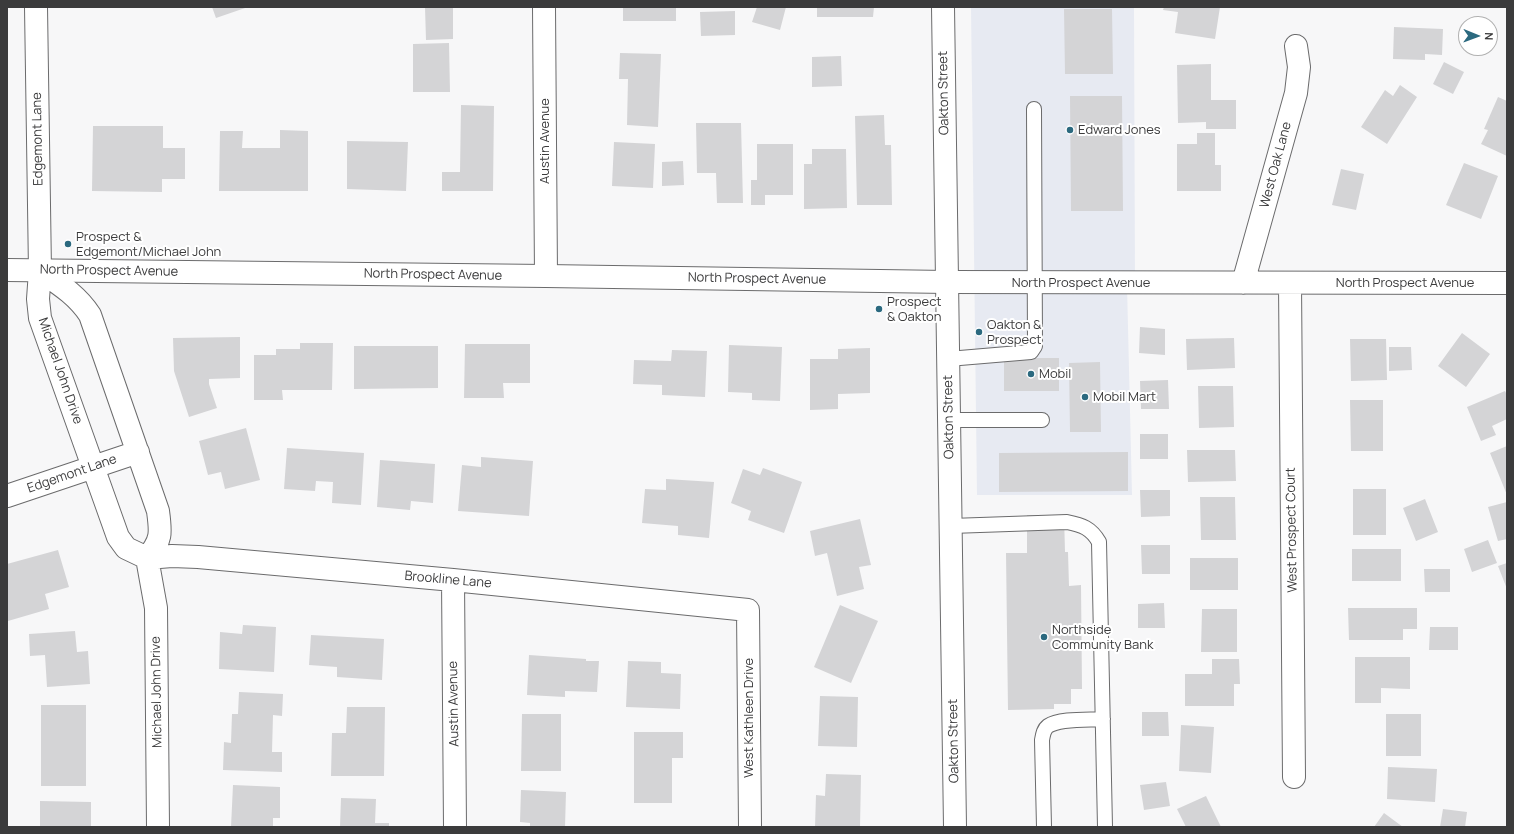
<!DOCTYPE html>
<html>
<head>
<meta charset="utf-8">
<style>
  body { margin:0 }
  #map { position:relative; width:1514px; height:834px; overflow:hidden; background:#f7f7f8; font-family:Manrope,sans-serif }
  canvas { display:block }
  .frame { position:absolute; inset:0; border:8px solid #3b3b3c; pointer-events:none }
  .north { position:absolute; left:1458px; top:16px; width:40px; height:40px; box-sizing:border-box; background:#fff; border:1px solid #b1b1b1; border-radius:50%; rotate:91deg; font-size:11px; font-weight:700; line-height:16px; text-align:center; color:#3b3b3c }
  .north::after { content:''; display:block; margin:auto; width:14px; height:18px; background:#2b697f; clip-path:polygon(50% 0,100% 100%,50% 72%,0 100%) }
</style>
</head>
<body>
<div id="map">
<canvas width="1514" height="834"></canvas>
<div class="frame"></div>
<div class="north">N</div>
</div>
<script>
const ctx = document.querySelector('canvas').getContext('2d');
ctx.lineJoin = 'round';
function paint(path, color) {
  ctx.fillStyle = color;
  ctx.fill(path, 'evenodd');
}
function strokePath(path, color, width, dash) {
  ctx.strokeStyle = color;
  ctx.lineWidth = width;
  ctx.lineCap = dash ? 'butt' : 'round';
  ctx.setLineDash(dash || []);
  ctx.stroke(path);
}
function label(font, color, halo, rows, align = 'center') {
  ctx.font = font + ' Manrope,sans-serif';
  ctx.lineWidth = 4;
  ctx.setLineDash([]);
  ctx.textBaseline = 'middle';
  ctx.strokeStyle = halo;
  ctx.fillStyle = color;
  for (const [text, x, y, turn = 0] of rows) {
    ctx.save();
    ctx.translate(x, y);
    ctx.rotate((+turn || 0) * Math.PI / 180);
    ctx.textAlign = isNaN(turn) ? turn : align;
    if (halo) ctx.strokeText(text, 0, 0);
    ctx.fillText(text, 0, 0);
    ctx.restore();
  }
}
paint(new Path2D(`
  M 971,7 L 1134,7 L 1135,284 L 1127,285 L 1132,495 L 977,495 Z`), '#e7eaf2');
paint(new Path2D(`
  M 212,7 L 248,7 L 216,18 Z
  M 425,7 L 453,7 L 453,39 L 426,40 Z
  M 623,7 L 676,7 L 676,21 L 623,21 Z
  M 757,7 L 786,7 L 780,30 L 752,22 Z
  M 817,7 L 874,7 L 873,17 L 817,17 Z
  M 1164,7 L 1220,7 L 1215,39 L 1175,33 L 1178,12 L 1163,10 Z
  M 1064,9 L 1112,9 L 1113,74 L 1065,74 Z
  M 735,11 L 735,35 L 701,36 L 700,12 Z
  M 1394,27 L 1443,29 L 1442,55 L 1425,54 L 1425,60 L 1393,59 Z
  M 449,43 L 450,92 L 413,92 L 413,44 Z
  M 620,53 L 661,54 L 658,127 L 627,125 L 628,79 L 619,79 Z
  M 841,56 L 842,86 L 812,87 L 812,57 Z
  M 1444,62 L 1464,72 L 1453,94 L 1433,84 Z
  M 1211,64 L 1211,100 L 1236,100 L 1236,129 L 1206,129 L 1206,122 L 1178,123 L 1177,65 Z
  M 1400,85 L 1417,97 L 1387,144 L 1361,127 L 1385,90 L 1393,96 Z
  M 1070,96 L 1122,96 L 1123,211 L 1071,211 Z
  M 1498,97 L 1507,101 L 1507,156 L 1481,144 L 1488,130 L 1484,129 Z
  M 461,105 L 494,106 L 493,191 L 442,191 L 442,172 L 460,172 Z
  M 884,115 L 885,145 L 891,145 L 892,205 L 857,205 L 855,116 Z
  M 696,123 L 741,123 L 743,203 L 717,203 L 716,173 L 697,173 Z
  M 93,126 L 163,126 L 163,148 L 185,148 L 185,179 L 162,179 L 162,192 L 92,191 Z
  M 280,130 L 308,131 L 308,191 L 219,191 L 220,131 L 243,131 L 242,148 L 280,148 Z
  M 1197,133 L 1215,133 L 1215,165 L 1221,165 L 1221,191 L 1177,191 L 1177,144 L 1197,144 Z
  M 347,141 L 408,142 L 406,191 L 347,189 Z
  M 614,142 L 655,144 L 653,188 L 612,186 Z
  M 757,144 L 793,144 L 793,195 L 765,195 L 765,205 L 751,205 L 751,180 L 757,180 Z
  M 812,149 L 846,149 L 847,208 L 804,209 L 804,164 L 812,164 Z
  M 683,161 L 684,185 L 662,186 L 662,162 Z
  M 1464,163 L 1498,176 L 1481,219 L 1446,205 Z
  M 1341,169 L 1364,174 L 1356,210 L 1332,205 Z
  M 1140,327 L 1165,329 L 1165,355 L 1139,353 Z
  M 1462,333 L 1490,354 L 1466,387 L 1438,366 Z
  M 240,337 L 240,378 L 209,379 L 209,384 L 217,408 L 189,417 L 174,371 L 173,338 Z
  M 1234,338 L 1235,368 L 1187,370 L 1186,339 Z
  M 1350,339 L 1386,339 L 1387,380 L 1351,381 Z
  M 300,343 L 333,343 L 332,390 L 282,390 L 283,400 L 254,400 L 254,355 L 276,355 L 276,349 L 300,349 Z
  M 465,344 L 530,344 L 530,383 L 503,383 L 504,398 L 464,398 Z
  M 729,345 L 782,347 L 780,401 L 752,400 L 752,393 L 728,392 Z
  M 354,346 L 438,346 L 438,388 L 354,389 Z
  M 1389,347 L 1411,347 L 1412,370 L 1389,371 Z
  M 870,348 L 870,393 L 838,394 L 838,409 L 810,410 L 810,359 L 838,359 L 838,349 Z
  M 672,350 L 707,351 L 705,397 L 662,395 L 662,385 L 633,384 L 634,360 L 671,361 Z
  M 1004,358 L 1059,358 L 1059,391 L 1004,391 Z
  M 1100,362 L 1101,432 L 1070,432 L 1069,363 Z
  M 1168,380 L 1169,409 L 1141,409 L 1140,381 Z
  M 1198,386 L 1233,386 L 1234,427 L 1199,428 Z
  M 1505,391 L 1507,395 L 1507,419 L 1492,426 L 1496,435 L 1481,441 L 1467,407 Z
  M 1350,400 L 1383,400 L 1383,451 L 1351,451 Z
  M 246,428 L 260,480 L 225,489 L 221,472 L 208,475 L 199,441 Z
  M 1140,434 L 1168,434 L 1168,459 L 1140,459 Z
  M 1507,446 L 1507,495 L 1490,453 Z
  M 287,448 L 364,453 L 361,505 L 332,503 L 333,482 L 316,481 L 315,491 L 284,489 Z
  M 1187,450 L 1235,450 L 1236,481 L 1188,482 Z
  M 1128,452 L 1128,491 L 999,492 L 999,453 Z
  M 481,457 L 533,461 L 529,516 L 458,511 L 462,465 L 481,467 Z
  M 380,460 L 435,464 L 433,503 L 411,501 L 410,510 L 377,507 Z
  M 763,468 L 802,482 L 784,533 L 748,520 L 751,511 L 731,503 L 743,469 L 760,475 Z
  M 666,479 L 714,482 L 709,538 L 678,535 L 678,526 L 642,523 L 645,489 L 666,490 Z
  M 1353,489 L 1386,489 L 1386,535 L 1353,535 Z
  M 1140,490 L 1170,490 L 1170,516 L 1141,517 Z
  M 1200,497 L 1235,497 L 1236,540 L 1201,540 Z
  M 1425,499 L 1438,532 L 1416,541 L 1403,508 Z
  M 1507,502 L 1507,539 L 1498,541 L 1488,507 Z
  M 1027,515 L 1064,515 L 1065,552 L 1068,552 L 1069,586 L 1081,585 L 1082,689 L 1071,689 L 1071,704 L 1054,704 L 1054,709 L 1008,710 L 1006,553 L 1027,553 Z
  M 860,519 L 871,565 L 859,567 L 864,589 L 837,596 L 827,553 L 815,556 L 810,531 Z
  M 1488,540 L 1497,563 L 1472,572 L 1464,549 Z
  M 1141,545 L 1170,545 L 1170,574 L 1142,574 Z
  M 1352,549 L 1401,549 L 1401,581 L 1352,581 Z
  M 58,550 L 69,587 L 45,594 L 49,609 L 8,621 L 7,564 Z
  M 1190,558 L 1238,558 L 1238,590 L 1190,590 Z
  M 1507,563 L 1507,589 L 1498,566 Z
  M 1424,569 L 1450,569 L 1450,592 L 1425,592 Z
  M 1164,603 L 1165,628 L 1138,628 L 1138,604 Z
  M 840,605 L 878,621 L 851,683 L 814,667 Z
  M 1348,608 L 1417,608 L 1417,629 L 1403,629 L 1403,640 L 1349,640 Z
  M 1202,609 L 1237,609 L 1237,652 L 1201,652 Z
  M 243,625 L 276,627 L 274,672 L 219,669 L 220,632 L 242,634 Z
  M 1430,627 L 1458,627 L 1458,650 L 1429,650 Z
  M 75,631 L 77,652 L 88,651 L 90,684 L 47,687 L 45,655 L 30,656 L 29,634 Z
  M 311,635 L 384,639 L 382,680 L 337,677 L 337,667 L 309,665 Z
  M 529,655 L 586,659 L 586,661 L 599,661 L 597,692 L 565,691 L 565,697 L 527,695 Z
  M 1355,657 L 1410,657 L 1410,689 L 1381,688 L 1381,703 L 1355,703 Z
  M 1212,659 L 1239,659 L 1240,684 L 1234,684 L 1234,706 L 1185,706 L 1185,674 L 1212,674 Z
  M 628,661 L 661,662 L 661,673 L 681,674 L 680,709 L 626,707 Z
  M 239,692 L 283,694 L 282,716 L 273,715 L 272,752 L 282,752 L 282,772 L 223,770 L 224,742 L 231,743 L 232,714 L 238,714 Z
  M 820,696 L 858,697 L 857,747 L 818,746 Z
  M 41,705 L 86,705 L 86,786 L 41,786 Z
  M 347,707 L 385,707 L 384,776 L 331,776 L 332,733 L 346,733 Z
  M 1142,712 L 1168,712 L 1169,736 L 1142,736 Z
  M 522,714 L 561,714 L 561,771 L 521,771 Z
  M 1386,714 L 1421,714 L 1421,756 L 1386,756 Z
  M 1181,725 L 1214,727 L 1211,773 L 1179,771 Z
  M 634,732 L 683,732 L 683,758 L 672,758 L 672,803 L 634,803 Z
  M 1388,767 L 1437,769 L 1435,802 L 1387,799 Z
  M 826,774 L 861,775 L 860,827 L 815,827 L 816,795 L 825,796 Z
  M 1166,782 L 1170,806 L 1144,810 L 1140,785 Z
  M 233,785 L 280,787 L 280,818 L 273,818 L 273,827 L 231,827 Z
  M 521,790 L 566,792 L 565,827 L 530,827 L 530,823 L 520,822 Z
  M 1206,796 L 1221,827 L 1186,827 L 1177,809 Z
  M 341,798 L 376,799 L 375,823 L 389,823 L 389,827 L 340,827 Z
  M 40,801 L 91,802 L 91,827 L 40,827 Z
  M 1443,809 L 1467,812 L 1465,827 L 1440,827 Z
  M 1384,813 L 1403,827 L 1374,827 Z`), '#d4d4d6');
const service = new Path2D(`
  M 948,359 L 1031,352 L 1035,346 L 1034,109
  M 949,420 L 1042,420
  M 951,526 L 1067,522 C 1082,525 1091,528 1099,542 L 1105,827
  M 1044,827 L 1042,740 C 1043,734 1044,729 1048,726 C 1060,718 1089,720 1103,719`);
const minor = new Path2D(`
  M 36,7 L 40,271 L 38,299 L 40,318 L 118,537 L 126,548 L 147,558 L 172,556 L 198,557 L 453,580 L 748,610 L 750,827
  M 544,7 L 546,276
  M 40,271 C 59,284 77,295 90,315 L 158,511 C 161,533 162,540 147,558 L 156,608 L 158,827
  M 947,282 L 1507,283
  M 1243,283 L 1296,93 L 1299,67 L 1296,46
  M 1290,283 L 1294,777
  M 7,496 L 138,452
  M 453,580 L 455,827`);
const tertiary = new Path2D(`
  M 7,270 L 546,276 L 947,282`);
const secondary = new Path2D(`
  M 943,7 L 955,827`);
strokePath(service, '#6b6b6c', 16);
strokePath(minor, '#6b6b6c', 24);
strokePath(tertiary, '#6b6b6c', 24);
strokePath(secondary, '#6b6b6c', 24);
strokePath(service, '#fff', 14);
strokePath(minor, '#fff', 22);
strokePath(tertiary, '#fff', 22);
strokePath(secondary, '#fff', 22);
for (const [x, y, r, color] of [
  [1070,130,4,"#2b697f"],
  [68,244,4,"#2b697f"],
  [879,309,4,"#2b697f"],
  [979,332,4,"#2b697f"],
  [1031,374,4,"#2b697f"],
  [1085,397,4,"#2b697f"],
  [1044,637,4,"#2b697f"]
]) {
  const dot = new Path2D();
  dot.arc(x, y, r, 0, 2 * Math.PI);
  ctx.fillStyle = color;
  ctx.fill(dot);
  strokePath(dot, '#fff', 1.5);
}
label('13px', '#3b3b3c', '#fff', [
  ["Oakton Street",944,93,-91],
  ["Edgemont Lane",38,139,-91],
  ["Austin Avenue",545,141,-90],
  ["West Oak Lane",1276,165,-75],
  ["North Prospect Avenue",109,271,1],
  ["North Prospect Avenue",433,275,1],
  ["North Prospect Avenue",757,279,1],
  ["North Prospect Avenue",1081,283],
  ["North Prospect Avenue",1405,283],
  ["Michael John Drive",60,371,71],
  ["Oakton Street",949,417,-91],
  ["Edgemont Lane",72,474,-19],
  ["West Prospect Court",1292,530,-91],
  ["Brookline Lane",448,580,5],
  ["Michael John Drive",157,692,-91],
  ["Austin Avenue",454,704,-91],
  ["West Kathleen Drive",749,718,-90],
  ["Oakton Street",954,741,-91]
]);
label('13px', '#3b3b3c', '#fff', [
  ["Edward Jones",1078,130],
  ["Prospect &",76,237],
  ["Edgemont/Michael John",76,252],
  ["Prospect",887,302],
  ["& Oakton",887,317],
  ["Oakton &",987,325],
  ["Prospect",987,340],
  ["Mobil",1039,374],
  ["Mobil Mart",1093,397],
  ["Northside",1052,630],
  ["Community Bank",1052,645]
], 'left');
</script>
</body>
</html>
